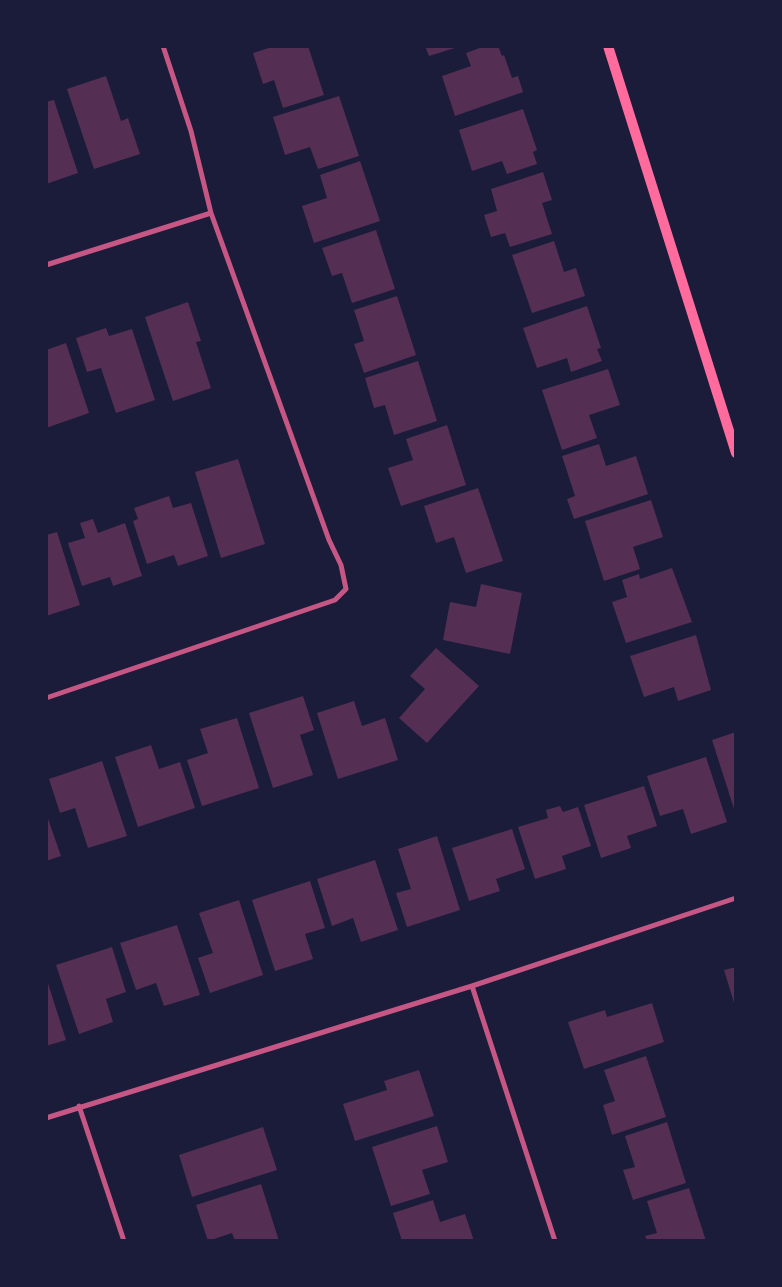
<!DOCTYPE html>
<html>
<head>
<meta charset="utf-8">
<style>
  body { margin:0 }
  #map { position:relative; width:782px; height:1287px; overflow:hidden; background:#1b1b3a; font-family:"Nunito Sans",sans-serif }
  canvas { display:block }
  .frame { position:absolute; inset:0; border:48px solid #1b1b3a; pointer-events:none }
</style>
</head>
<body>
<div id="map">
<canvas width="782" height="1287"></canvas>
<div class="frame"></div>
</div>
<script>
const ctx = document.querySelector('canvas').getContext('2d');
ctx.lineJoin = 'round';
function paint(path, color) {
  ctx.fillStyle = color;
  ctx.fill(path, 'evenodd');
}
function strokePath(path, color, width, dash) {
  ctx.strokeStyle = color;
  ctx.lineWidth = width;
  ctx.lineCap = dash ? 'butt' : 'round';
  ctx.setLineDash(dash || []);
  ctx.stroke(path);
}
paint(new Path2D(`
  M 275,46 L 308,46 L 324,95 L 283,108 L 274,80 L 263,84 L 253,53 Z
  M 425,46 L 458,46 L 458,47 L 429,56 Z
  M 485,46 L 498,46 L 502,56 L 504,55 L 512,78 L 518,76 L 523,92 L 455,116 L 442,76 L 471,66 L 466,53 Z
  M 106,76 L 121,121 L 128,118 L 140,154 L 94,169 L 67,89 Z
  M 339,96 L 359,156 L 318,169 L 310,147 L 285,155 L 273,117 Z
  M 54,100 L 78,173 L 46,184 L 46,102 Z
  M 523,109 L 537,150 L 533,152 L 537,164 L 507,174 L 502,161 L 472,171 L 459,130 Z
  M 360,161 L 380,221 L 314,243 L 302,206 L 327,198 L 320,175 Z
  M 543,172 L 552,200 L 542,203 L 552,234 L 510,247 L 505,233 L 491,237 L 484,215 L 497,211 L 491,189 Z
  M 376,230 L 395,289 L 352,303 L 342,273 L 332,276 L 322,248 Z
  M 554,241 L 564,272 L 576,268 L 585,296 L 532,313 L 512,255 Z
  M 397,296 L 416,355 L 364,373 L 354,344 L 364,341 L 354,310 Z
  M 188,302 L 201,341 L 196,342 L 211,388 L 173,401 L 145,317 Z
  M 587,306 L 601,348 L 597,349 L 602,361 L 571,372 L 567,358 L 537,368 L 523,328 Z
  M 106,328 L 109,336 L 132,329 L 155,400 L 116,413 L 101,368 L 87,372 L 76,338 Z
  M 66,343 L 89,413 L 46,428 L 46,350 Z
  M 418,361 L 437,421 L 394,435 L 385,405 L 374,408 L 365,378 Z
  M 608,369 L 620,405 L 589,415 L 597,438 L 562,450 L 542,390 Z
  M 447,425 L 466,485 L 401,506 L 388,468 L 413,460 L 406,439 Z
  M 599,444 L 606,466 L 636,456 L 648,494 L 574,519 L 567,499 L 575,496 L 562,456 Z
  M 238,459 L 265,544 L 221,558 L 195,472 Z
  M 478,488 L 503,561 L 466,573 L 454,537 L 436,543 L 424,506 Z
  M 169,496 L 173,508 L 191,503 L 208,556 L 178,566 L 174,555 L 147,564 L 133,521 L 138,519 L 134,508 Z
  M 651,500 L 663,537 L 633,547 L 640,569 L 604,581 L 585,521 Z
  M 93,519 L 98,533 L 125,523 L 142,576 L 113,586 L 110,577 L 82,586 L 68,543 L 85,538 L 80,523 Z
  M 57,532 L 80,605 L 46,616 L 46,535 Z
  M 672,568 L 692,622 L 626,643 L 612,602 L 627,597 L 622,580 L 639,574 L 640,579 Z
  M 481,584 L 522,593 L 510,654 L 443,640 L 450,602 L 476,607 Z
  M 696,635 L 711,690 L 678,701 L 674,687 L 644,697 L 630,656 Z
  M 436,648 L 479,686 L 427,743 L 399,718 L 425,689 L 410,676 Z
  M 303,696 L 314,730 L 300,735 L 313,775 L 273,788 L 249,713 Z
  M 354,701 L 362,726 L 385,718 L 398,760 L 338,779 L 317,713 Z
  M 237,718 L 259,788 L 202,806 L 187,760 L 208,753 L 200,729 Z
  M 736,732 L 736,812 L 735,812 L 712,740 Z
  M 151,745 L 159,769 L 180,762 L 195,808 L 138,827 L 115,757 Z
  M 706,757 L 727,822 L 691,834 L 683,809 L 660,816 L 647,776 Z
  M 102,761 L 127,836 L 88,848 L 75,808 L 60,813 L 49,779 Z
  M 644,786 L 657,826 L 627,836 L 631,848 L 601,858 L 584,805 Z
  M 560,806 L 563,812 L 578,807 L 591,846 L 562,856 L 566,869 L 535,879 L 518,827 L 548,818 L 546,810 Z
  M 46,813 L 61,856 L 46,861 Z
  M 512,829 L 525,869 L 496,879 L 500,891 L 469,901 L 452,848 Z
  M 437,836 L 460,910 L 407,927 L 396,893 L 411,889 L 398,849 Z
  M 375,860 L 398,930 L 361,942 L 353,918 L 332,926 L 317,879 Z
  M 310,881 L 325,928 L 305,934 L 313,959 L 275,971 L 252,900 Z
  M 239,900 L 263,975 L 210,993 L 198,958 L 213,953 L 199,913 Z
  M 177,925 L 200,995 L 164,1006 L 156,983 L 136,990 L 120,943 Z
  M 112,947 L 126,992 L 106,999 L 113,1022 L 79,1034 L 56,965 Z
  M 736,967 L 736,1006 L 735,1006 L 724,970 Z
  M 46,977 L 66,1040 L 46,1046 Z
  M 652,1003 L 664,1042 L 584,1069 L 568,1022 L 605,1010 L 607,1017 Z
  M 646,1056 L 666,1117 L 612,1135 L 603,1105 L 615,1101 L 604,1070 Z
  M 419,1070 L 434,1116 L 355,1141 L 343,1104 L 387,1090 L 384,1081 Z
  M 667,1122 L 686,1183 L 633,1200 L 623,1170 L 635,1167 L 625,1136 Z
  M 437,1126 L 448,1162 L 422,1170 L 430,1194 L 391,1206 L 372,1147 Z
  M 263,1127 L 277,1170 L 192,1197 L 179,1155 Z
  M 261,1184 L 279,1241 L 235,1241 L 232,1233 L 208,1241 L 196,1205 Z
  M 689,1188 L 706,1241 L 647,1241 L 645,1236 L 657,1233 L 647,1201 Z
  M 433,1200 L 440,1222 L 465,1214 L 474,1241 L 402,1241 L 393,1213 Z`), '#542f53');
strokePath(new Path2D(`
  M 46,265 L 211,213
  M 46,698 L 335,600 L 346,589 L 341,565 L 329,540 L 211,213 L 191,131 L 163,46
  M 472,986 L 555,1241
  M 79,1106 L 124,1241
  M 46,1118 L 472,986 L 736,898`), '#c65784', 5);
strokePath(new Path2D(`
  M 608,46 L 736,453`), '#ff6b9d', 10);
</script>
</body>
</html>
